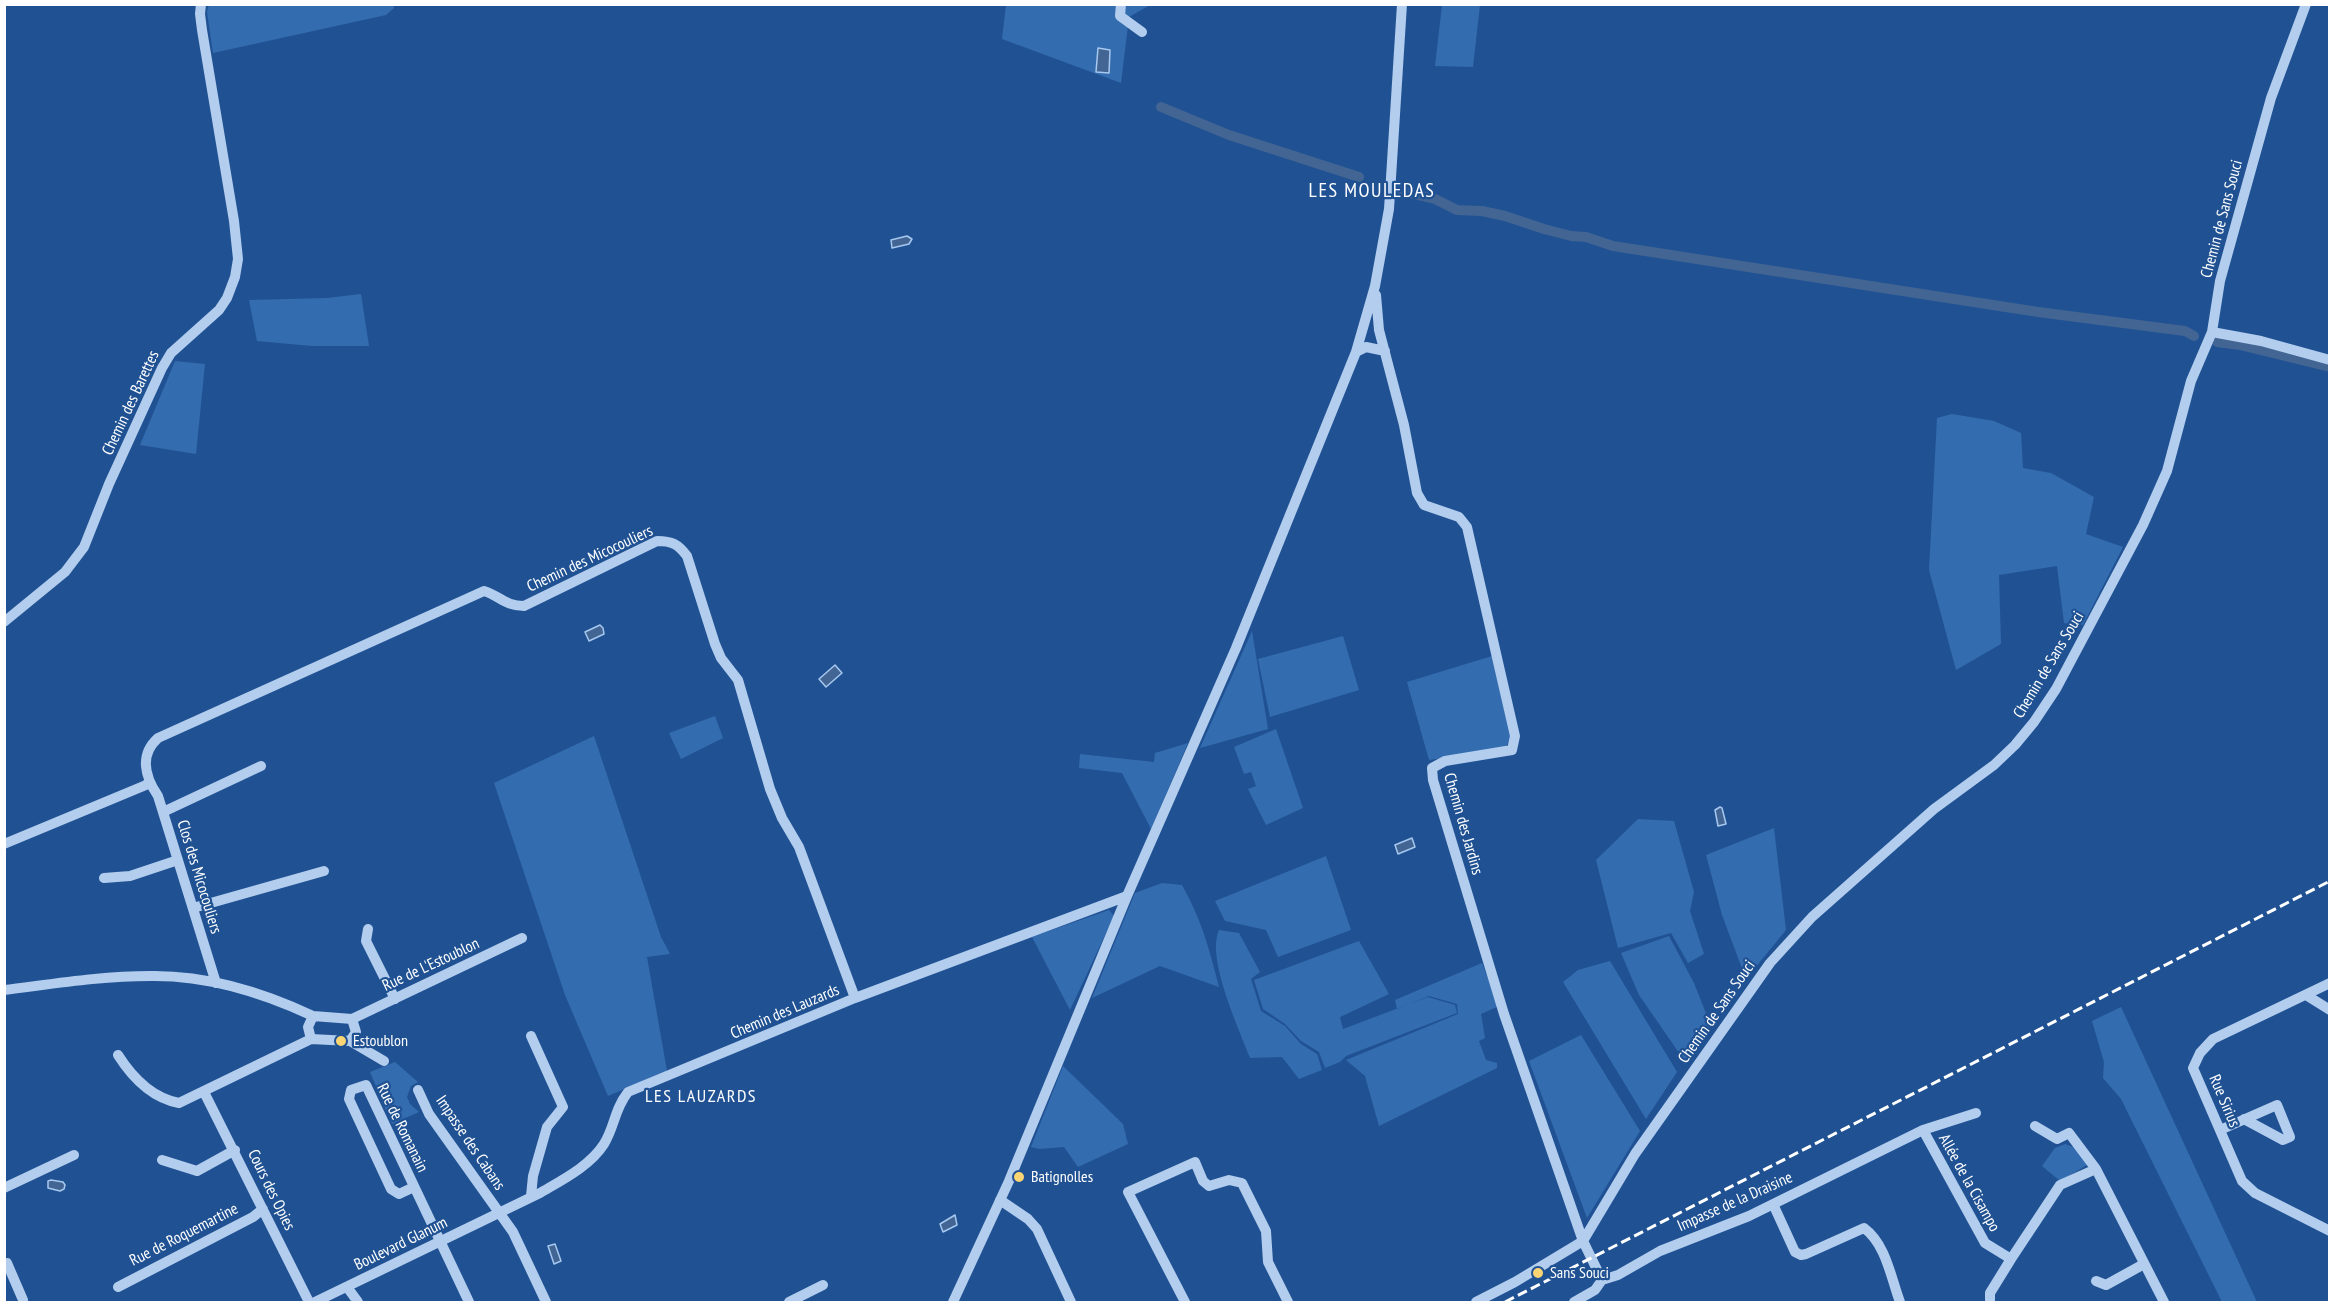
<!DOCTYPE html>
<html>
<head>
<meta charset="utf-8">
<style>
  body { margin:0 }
  #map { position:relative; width:2334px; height:1307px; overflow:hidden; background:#205293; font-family:"PT Sans Narrow",sans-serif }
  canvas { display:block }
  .frame { position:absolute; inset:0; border:6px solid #fff; pointer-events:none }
</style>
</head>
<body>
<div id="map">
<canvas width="2334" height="1307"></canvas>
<div class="frame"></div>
</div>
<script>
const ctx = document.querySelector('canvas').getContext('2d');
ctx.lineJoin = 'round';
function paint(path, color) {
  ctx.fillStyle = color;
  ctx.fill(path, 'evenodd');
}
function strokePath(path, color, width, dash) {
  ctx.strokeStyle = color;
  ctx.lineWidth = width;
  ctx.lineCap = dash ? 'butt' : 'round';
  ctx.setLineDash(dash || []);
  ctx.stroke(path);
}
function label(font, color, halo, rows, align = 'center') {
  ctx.font = font + ' "PT Sans Narrow",sans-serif';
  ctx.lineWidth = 4.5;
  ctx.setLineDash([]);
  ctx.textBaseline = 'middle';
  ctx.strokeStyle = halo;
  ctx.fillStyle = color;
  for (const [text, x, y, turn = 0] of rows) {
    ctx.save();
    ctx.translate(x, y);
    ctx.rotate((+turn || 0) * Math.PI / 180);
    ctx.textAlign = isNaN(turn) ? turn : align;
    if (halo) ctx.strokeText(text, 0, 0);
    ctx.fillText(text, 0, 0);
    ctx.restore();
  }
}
paint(new Path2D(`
  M 209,4 L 393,4 L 394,8 L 386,15 L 213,53 L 207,12 Z
  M 1006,5 L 1150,5 L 1129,17 L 1121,83 L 1002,39 Z
  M 1442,5 L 1480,5 L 1473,67 L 1435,66 Z
  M 361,294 L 369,346 L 312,346 L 257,341 L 249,300 L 327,298 Z
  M 175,361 L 205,364 L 196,454 L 140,445 Z
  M 1952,414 L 1994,421 L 2021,433 L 2023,468 L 2051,473 L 2094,497 L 2086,534 L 2123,547 L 2083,625 L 2064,623 L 2057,566 L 1999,575 L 2001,644 L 1956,670 L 1929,570 L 1937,418 Z
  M 1252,631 L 1268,729 L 1200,748 Z
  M 1343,636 L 1359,690 L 1270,717 L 1258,659 Z
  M 1492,656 L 1511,739 L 1504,749 L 1429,760 L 1407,682 Z
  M 715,716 L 723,738 L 681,759 L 669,733 Z
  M 1276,729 L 1303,808 L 1266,825 L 1248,789 L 1256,786 L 1251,772 L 1244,774 L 1234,747 Z
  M 594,736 L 661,937 L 670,954 L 647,957 L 667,1071 L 608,1096 L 565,995 L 494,783 Z
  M 1188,743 L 1151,829 L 1122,773 L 1079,768 L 1080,754 L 1154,762 L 1155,753 Z
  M 1638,819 L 1674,821 L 1694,892 L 1690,911 L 1704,954 L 1688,963 L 1671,933 L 1618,948 L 1596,860 Z
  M 1774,828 L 1786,930 L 1746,979 L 1722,915 L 1706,855 Z
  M 1326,856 L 1351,930 L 1278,957 L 1266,930 L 1225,921 L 1215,901 Z
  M 1162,883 L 1182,885 C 1202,921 1209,948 1219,987 L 1160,966 L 1092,998 L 1135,893 Z
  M 1109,910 L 1114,916 L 1070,1010 L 1032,937 Z
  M 1219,930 L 1239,933 L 1260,972 L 1251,979 L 1261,1011 L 1285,1026 L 1301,1044 L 1317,1054 L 1322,1070 L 1299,1079 L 1282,1057 L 1250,1058 C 1239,1028 1206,959 1219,930 Z
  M 1669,936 L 1694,983 L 1711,1026 L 1686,1063 L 1639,995 L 1621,953 Z
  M 1359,941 L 1389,994 L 1340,1017 L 1343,1029 L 1428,997 L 1455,1005 L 1457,1013 L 1346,1056 L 1340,1062 L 1325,1068 L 1319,1052 L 1301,1041 L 1285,1024 L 1263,1009 L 1254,980 Z
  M 1610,961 L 1677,1072 L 1646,1119 L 1563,982 L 1578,970 Z
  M 1482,963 L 1499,1006 L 1481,1014 L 1485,1038 L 1479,1041 L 1486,1060 L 1497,1063 L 1497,1068 L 1379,1126 L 1365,1076 L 1346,1060 L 1458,1014 L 1457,1004 L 1429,996 L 1397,1009 L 1395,1000 Z
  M 2121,1007 L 2257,1302 L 2222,1302 L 2121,1099 L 2103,1078 L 2104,1062 L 2092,1021 Z
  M 1581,1035 L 1640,1131 L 1587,1218 L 1529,1061 Z
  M 395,1062 L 418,1082 L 411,1086 L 407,1097 L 410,1104 L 419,1112 L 392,1124 L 370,1072 Z
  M 1063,1066 L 1123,1124 L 1128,1144 L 1078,1167 L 1064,1147 L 1039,1149 L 1031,1147 Z
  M 2065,1144 L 2076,1148 L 2087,1165 L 2060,1181 L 2042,1166 L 2055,1148 Z`), '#346cb0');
const water = new Path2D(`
  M 1098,48 L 1110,50 L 1109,73 L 1096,72 Z
  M 907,236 L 912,239 L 909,244 L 892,248 L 891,240 Z
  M 600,625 L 603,628 L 604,634 L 589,641 L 585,632 Z
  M 835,665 L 842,673 L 826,687 L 819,679 Z
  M 1720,807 L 1722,808 L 1726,824 L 1718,826 L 1715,810 Z
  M 1412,838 L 1415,847 L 1398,854 L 1395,845 Z
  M 51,1180 L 63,1182 L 65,1185 L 64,1189 L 60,1191 L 48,1188 L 48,1181 Z
  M 955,1215 L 957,1225 L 943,1232 L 940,1224 Z
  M 555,1244 L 561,1261 L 554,1264 L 548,1246 Z`);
paint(water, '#426594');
strokePath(water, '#a6c8ef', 1.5);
strokePath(new Path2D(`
  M 1161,107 L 1229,135 L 1359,177
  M 1401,191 L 1435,199 L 1457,210 L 1482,211 L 1505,216 L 1544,229 L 1571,236 L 1586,237 L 1613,246 L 2038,312 L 2185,331 L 2194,336
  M 2217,342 L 2240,345 L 2330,367`), '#426594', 10);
strokePath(new Path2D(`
  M 1121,4 L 1120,16 L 1142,32
  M 1376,295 L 1379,330 L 1404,425 L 1417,493 L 1424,505 L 1459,517 L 1467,527 L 1515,736 L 1512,750 L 1445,761 L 1432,768 L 1433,780 L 1504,1014 L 1583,1241 L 1602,1280
  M 2212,332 L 2261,341 L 2330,360
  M 1356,352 L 1366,347 L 1385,351
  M 4,622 L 65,572 L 84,547 L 109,484 L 162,368 L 171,353 L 219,310 L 227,298 L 235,277 L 238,259 L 234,221 L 202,30 L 200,14 L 201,4
  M 163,812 L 261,766
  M 4,844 L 146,785 L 149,782
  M 104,878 L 130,876 L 178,860
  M 193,908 L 324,871
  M 368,929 L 366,941 L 395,999
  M 216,983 L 158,796 C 145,777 139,755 158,738 L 484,591 C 500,596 505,606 524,606 L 657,541 C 672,541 678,544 687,556 L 715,644 L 721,658 L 738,680 L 770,789 L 782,818 L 799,847 L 855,998
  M 2330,983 L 2213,1039 L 2200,1053 L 2193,1068 L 2242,1181 L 2255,1193 L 2330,1231
  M 4,990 C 53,984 101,976 150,976 C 207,975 262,992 313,1016
  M 2306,995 L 2330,1010
  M 313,1016 L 352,1019 L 356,1032 L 350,1041 L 311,1039 L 308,1027 Z
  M 352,1019 L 522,938
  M 350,1041 L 384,1061
  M 118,1055 C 132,1077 152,1098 179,1103 L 311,1039
  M 418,1090 L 429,1114 L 513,1232 L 546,1302
  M 204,1092 L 309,1302
  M 2035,1126 L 2057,1139 L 2069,1133 L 2096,1169
  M 1923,1130 L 1985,1243 L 2011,1259 L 1990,1293 L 1990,1302
  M 2220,1130 L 2277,1105 L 2290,1137 L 2283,1140 L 2244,1119
  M 162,1160 L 197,1171 L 235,1150
  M 414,1187 L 399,1194 L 391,1189 L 349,1099 L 351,1090 L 366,1085 L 469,1302
  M 4,1188 L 74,1155
  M 531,1196 L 533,1176 L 547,1127 L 563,1107 L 531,1036
  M 1000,1200 L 1028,1219 L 1037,1229 L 1071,1302
  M 1773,1204 L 1795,1252 L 1801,1255 L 1806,1254 L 1864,1228 C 1886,1244 1891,1278 1900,1302
  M 2011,1259 L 2060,1185 L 2096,1169 L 2164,1302
  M 4,1264 L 7,1263 L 23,1300
  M 1602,1280 L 1618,1275 L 1660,1251 L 1749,1216 L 1923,1130 L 1976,1113
  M 2096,1281 L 2106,1285 L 2144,1264
  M 118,1287 L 253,1217 L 263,1209
  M 347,1287 L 358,1302
  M 315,1302 L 540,1193 C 562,1180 590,1166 604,1144 C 615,1126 614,1110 628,1092 L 855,998 L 1127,896
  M 789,1302 L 823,1285
  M 953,1302 L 1009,1181 L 1127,896 L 1236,648 L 1356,352 L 1375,286 L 1389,209 L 1402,4
  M 1185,1302 L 1128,1192 L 1195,1162 L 1203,1181 L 1209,1186 L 1229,1180 L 1242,1183 L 1266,1231 L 1268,1262 L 1288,1302
  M 1476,1302 L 1515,1282 L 1583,1241 L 1635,1154 L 1770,963 L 1812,917 L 1934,809 L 1994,765 L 2015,745 L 2034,722 L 2056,689 L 2143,525 L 2167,471 L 2191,381 L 2212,332 L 2220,281 L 2271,98 L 2306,4
  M 1574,1302 L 1595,1290 L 1602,1280`), '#b2cdee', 10);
strokePath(new Path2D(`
  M 1505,1302 L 2330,881`), '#fff', 3, [10, 4.5]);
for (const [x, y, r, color] of [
  [341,1041,6,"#fbd473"],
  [1019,1177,6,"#fbd473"],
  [1538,1273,6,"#fbd473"]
]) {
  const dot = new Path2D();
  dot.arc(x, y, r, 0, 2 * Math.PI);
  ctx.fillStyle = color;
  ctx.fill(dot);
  strokePath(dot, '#205293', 2);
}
label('16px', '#fff', '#205293', [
  ["Chemin de Sans Souci",2222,219,-75],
  ["Chemin des Barettes",131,403,-65],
  ["Chemin des Micocouliers",590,559,-25],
  ["Chemin de Sans Souci",2049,665,-59],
  ["Chemin des Jardins",1463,824,74],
  ["Clos des Micocouliers",199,877,73],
  ["Rue de L'Estoublon",431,965,-25],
  ["Chemin des Lauzards",785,1012,-23],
  ["Chemin de Sans Souci",1717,1012,-55],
  ["Rue Sirius",2224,1101,67],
  ["Rue de Romanain",402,1128,64],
  ["Impasse des Cabans",470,1143,56],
  ["Allée de la Cisampo",1969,1183,61],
  ["Cours des Opies",271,1190,64],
  ["Impasse de la Draisine",1735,1202,-24],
  ["Rue de Roquemartine",184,1235,-27],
  ["Boulevard Glanum",401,1244,-26]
]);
label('16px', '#fff', '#205293', [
  ["Estoublon",353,1041],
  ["Batignolles",1031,1177],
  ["Sans Souci",1550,1273]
], 'left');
ctx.letterSpacing = '1.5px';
label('18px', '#fff', '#205293', [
  ["LES LAUZARDS",701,1097]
]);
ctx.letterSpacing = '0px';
ctx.letterSpacing = '1.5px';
label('20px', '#fff', '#205293', [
  ["LES MOULEDAS",1372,191]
]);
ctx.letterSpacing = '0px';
</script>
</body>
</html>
